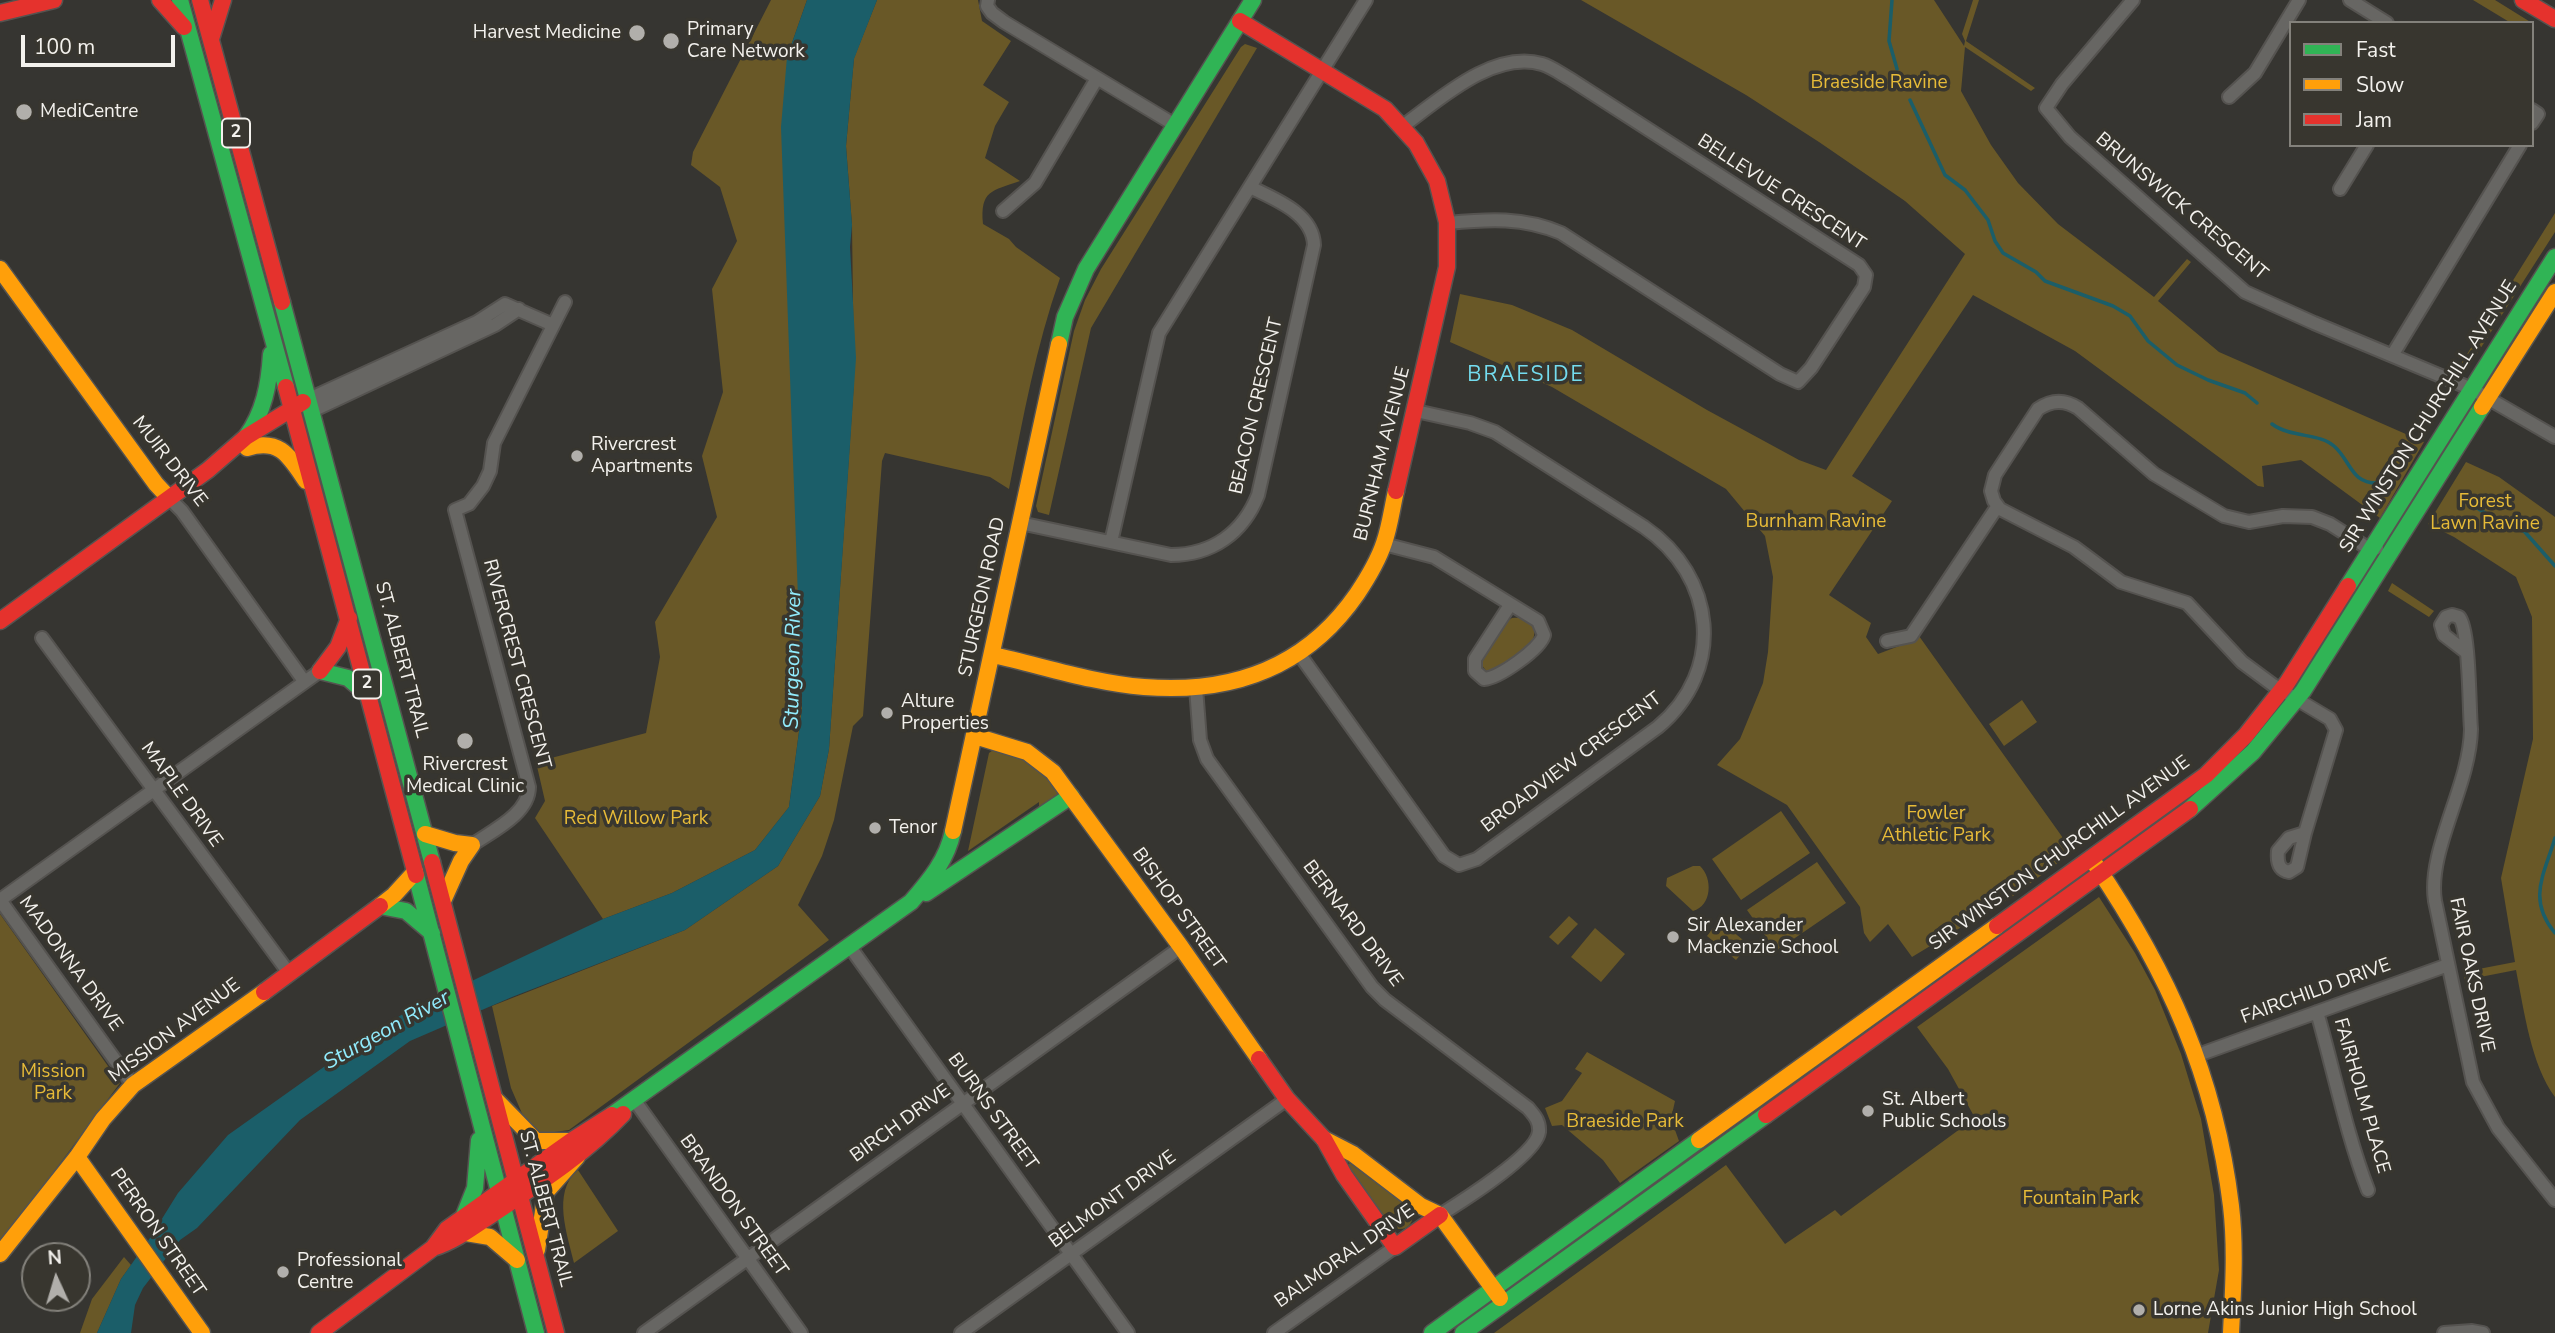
<!DOCTYPE html>
<html>
<head>
<meta charset="utf-8">
<style>
  body { margin:0 }
  #map { position:relative; width:2555px; height:1333px; overflow:hidden; background:#363531; font-family:"Nunito Sans",sans-serif }
  canvas { display:block }
  .legend { position:absolute; left:2289px; top:21px; width:245px; height:126px; box-sizing:border-box; background:#38362f; border:2px solid #83817b; margin:0; padding:9px 12px; list-style:none; font-size:21px; color:#f3f1ed }
  .legend li { display:flex; align-items:center; gap:14px; height:35px }
  .legend b { width:35px; border:2px solid #83817b }
  .north { position:absolute; left:21px; top:1242px; width:70px; height:70px; box-sizing:border-box; background:#38362f; border:2px solid #83817b; border-radius:50%; rotate:356deg; font-size:19px; font-weight:700; line-height:28px; text-align:center; color:#f3f1ed }
  .north::after { content:''; display:block; margin:auto; width:24px; height:32px; background:#b1afab; clip-path:polygon(50% 0,100% 100%,50% 72%,0 100%) }
  .scale { position:absolute; left:21px; top:35px; width:154px; height:32px; box-sizing:border-box; border:4px solid #f3f1ed; border-top:0; padding-left:9px; font-size:21px; line-height:24px; white-space:nowrap; color:#f3f1ed; -webkit-text-stroke:5px #38362f; paint-order:stroke }
</style>
</head>
<body>
<div id="map">
<canvas width="2555" height="1333"></canvas>
<ul class="legend">
<li><b style="height:9px;background:#30b455"></b>Fast</li>
<li><b style="height:9px;background:#ff9f0a"></b>Slow</li>
<li><b style="height:9px;background:#e5322d"></b>Jam</li>
</ul>
<div class="north">N</div>
<div class="scale">100 m</div>
</div>
<script>
const ctx = document.querySelector('canvas').getContext('2d');
ctx.lineJoin = 'round';
function paint(path, color) {
  ctx.fillStyle = color;
  ctx.fill(path, 'evenodd');
}
function strokePath(path, color, width, dash) {
  ctx.strokeStyle = color;
  ctx.lineWidth = width;
  ctx.lineCap = dash ? 'butt' : 'round';
  ctx.setLineDash(dash || []);
  ctx.stroke(path);
}
function label(font, color, halo, rows, align = 'center') {
  ctx.font = font + ' "Nunito Sans",sans-serif';
  ctx.lineWidth = 7;
  ctx.setLineDash([]);
  ctx.textBaseline = 'middle';
  ctx.strokeStyle = halo;
  ctx.fillStyle = color;
  for (const [text, x, y, turn = 0] of rows) {
    ctx.save();
    ctx.translate(x, y);
    ctx.rotate((+turn || 0) * Math.PI / 180);
    ctx.textAlign = isNaN(turn) ? turn : align;
    if (halo) ctx.strokeText(text, 0, 0);
    ctx.fillText(text, 0, 0);
    ctx.restore();
  }
}
paint(new Path2D(`
  M 771,0 L 807,0 L 787,57 L 802,709 L 789,807 L 755,850 L 672,893 L 603,919 L 535,818 L 545,801 L 536,762 L 646,733 L 660,657 L 655,622 L 717,517 L 702,456 L 723,392 L 712,289 L 737,241 L 720,187 L 691,165 L 693,152 Z
  M 877,0 L 978,0 L 982,21 L 1011,41 L 983,85 L 1009,102 L 995,126 L 985,158 L 1020,181 C 992,191 980,190 983,224 L 1009,239 L 1016,247 L 1060,278 C 1036,346 1023,418 1009,489 L 990,477 L 885,453 L 882,461 L 863,716 L 853,726 L 834,820 L 822,856 L 798,905 L 829,940 L 569,1130 L 540,1134 L 527,1125 L 511,1088 L 492,1006 L 685,930 L 778,866 L 820,796 L 829,749 L 854,382 L 852,225 L 846,146 L 854,58 Z
  M 1581,0 L 1934,0 L 1964,46 L 1965,41 L 1962,34 L 1973,0 L 1979,0 L 1966,41 L 2035,88 L 2031,91 L 1965,47 L 1961,91 L 1991,145 L 2018,183 L 2058,224 L 2154,297 L 2187,259 L 2191,262 L 2158,301 L 2219,352 L 2424,442 L 2380,518 L 2301,460 L 2262,466 L 2264,487 L 2258,486 L 2075,351 L 1973,295 L 1852,476 L 1892,501 L 1829,595 L 1871,623 L 1866,637 L 1878,654 L 1915,640 L 1919,636 L 2073,852 L 2013,896 L 1912,957 L 1888,924 L 1870,942 L 1864,933 L 1860,907 L 1787,805 L 1717,765 L 1740,739 L 1763,683 L 1768,652 L 1773,577 L 1765,536 L 1726,489 L 1552,387 L 1450,342 L 1460,294 L 1512,305 L 1572,330 L 1707,410 L 1799,460 L 1826,470 L 1965,254 L 1905,201 L 1819,142 L 1746,95 Z
  M 2473,0 L 2495,0 L 2532,23 L 2511,23 Z
  M 1245,44 L 1257,48 L 1091,328 L 1049,515 L 1038,512 L 1036,506 L 1074,331 L 1085,300 L 1101,269 L 1241,47 Z
  M 2555,213 L 2555,232 L 2466,371 L 2459,367 Z
  M 2466,462 L 2499,477 L 2555,517 L 2555,1097 C 2531,1065 2524,1010 2516,970 L 2465,980 L 2463,972 L 2515,962 L 2501,878 L 2533,739 L 2532,617 L 2516,577 L 2454,537 L 2428,524 Z
  M 2392,583 L 2434,611 L 2429,617 L 2388,591 Z
  M 1512,618 C 1519,617 1523,618 1528,622 C 1552,639 1502,671 1487,672 L 1481,664 L 1482,658 L 1507,621 Z
  M 2022,700 L 2037,722 L 2004,746 L 1989,724 Z
  M 993,750 C 1026,752 1042,771 1061,795 L 1039,811 L 1039,802 L 968,851 L 989,753 Z
  M 1781,811 L 1810,853 L 1741,900 L 1712,859 Z
  M 1817,862 L 1846,903 L 1776,951 L 1747,910 Z
  M 1693,866 L 1700,866 C 1713,878 1712,906 1693,911 L 1666,886 L 1667,878 Z
  M 2099,897 L 2135,953 L 2155,990 L 2181,1054 L 2201,1119 L 2214,1195 L 2219,1270 L 2208,1333 L 1494,1333 L 1726,1165 L 1785,1244 L 1835,1210 L 1841,1216 L 1975,1118 L 1948,1069 L 1917,1027 Z
  M 0,914 L 120,1083 L 0,1244 Z
  M 1569,916 L 1578,924 L 1558,945 L 1549,937 Z
  M 1719,920 L 1749,945 L 1736,960 L 1707,936 Z
  M 1595,928 L 1625,954 L 1601,982 L 1571,957 Z
  M 1587,1052 L 1675,1101 L 1671,1119 L 1679,1141 L 1620,1183 L 1603,1160 L 1562,1125 L 1552,1126 L 1545,1108 L 1562,1101 L 1582,1073 L 1575,1069 Z
  M 1350,1163 L 1413,1210 C 1415,1225 1405,1233 1391,1227 L 1347,1166 Z
  M 578,1170 L 618,1231 L 574,1263 C 568,1236 551,1192 578,1170 Z
  M 124,1257 L 131,1265 L 121,1279 L 97,1333 L 80,1333 L 92,1299 Z`), '#695827');
paint(new Path2D(`
  M 807,0 L 877,0 L 854,59 L 846,146 L 852,225 L 850,247 L 856,358 L 829,749 L 820,796 L 778,866 L 685,930 L 512,997 L 410,1041 L 300,1120 L 197,1228 L 180,1240 L 143,1288 L 135,1305 L 131,1333 L 97,1333 L 121,1279 L 150,1238 L 178,1193 L 228,1135 L 359,1042 L 406,1012 L 603,919 L 672,893 L 755,850 L 789,807 L 802,709 L 781,127 L 787,57 Z`), '#1b5e69');
strokePath(new Path2D(`
  M 1892,0 L 1889,41 L 1897,69
  M 1910,100 L 1945,175 L 1965,190 L 1988,220 L 1995,241 L 2003,253 L 2036,272 L 2045,281 L 2113,306 L 2130,316 L 2148,341 L 2177,365 L 2208,380 L 2245,393 L 2257,403
  M 2272,424 C 2291,438 2320,433 2334,446 C 2351,461 2351,484 2378,483
  M 2468,502 L 2505,526 L 2524,531 L 2555,566
  M 2555,838 C 2544,875 2527,899 2555,933`), '#1b5e69', 3.5);
const street = new Path2D(`
  M 988,0 L 987,6 L 992,13 L 1004,22 L 1175,125
  M 2133,0 L 2062,84 L 2046,108 L 2070,137 L 2245,292 L 2314,323 L 2472,389 L 2555,437
  M 2350,0 L 2387,23
  M 2229,97 L 2255,73 L 2299,0
  M 2532,110 L 2538,114 L 2532,123
  M 1403,126 C 1440,99 1493,50 1542,64 C 1552,67 1561,74 1570,79 L 1859,265 L 1866,275 L 1864,287 L 1811,368 L 1798,382 L 1780,374 L 1561,233 C 1523,217 1489,219 1448,223
  M 2340,189 L 2367,145
  M 1003,211 L 1035,183 L 1096,80
  M 2393,354 L 2520,145
  M 309,399 L 477,322 L 505,304 L 553,325
  M 312,411 L 495,325 L 519,309
  M 169,498 L 182,511 L 304,681
  M 1020,523 L 1171,555 C 1212,555 1243,533 1258,495 L 1314,245 C 1313,213 1274,199 1250,187
  M 1111,542 L 1159,333 L 1366,0
  M 1384,544 L 1434,557 L 1538,621 L 1544,635 C 1540,649 1499,678 1484,679 L 1475,671 L 1475,659 L 1510,605
  M 42,638 L 289,973
  M 1887,641 L 1911,636 L 1997,507
  M 2466,652 L 2444,635 L 2441,625 L 2446,617 L 2452,615 L 2459,617 C 2470,629 2469,709 2471,729 C 2470,786 2427,850 2435,901 L 2473,1082 L 2498,1128 L 2555,1200
  M 1300,655 L 1444,856 L 1459,865 L 1477,859 L 1658,727 C 1726,670 1716,576 1644,527 L 1495,432 L 1470,423 L 1416,411
  M 1196,688 L 1200,740 L 1207,759 L 1372,987 L 1385,1000 L 1528,1108 C 1534,1115 1540,1121 1539,1132 C 1536,1155 1461,1202 1440,1215
  M 2305,833 L 2297,867 L 2289,872 C 2278,870 2277,861 2278,851 L 2289,838 L 2305,833 L 2336,730 L 2330,719 L 2273,685 L 2242,662 L 2187,603 L 2121,582 L 2074,547 L 2000,509 L 1994,501 L 1991,491 L 1995,475 L 2038,409 C 2051,400 2064,399 2078,408 L 2154,474 L 2224,516 L 2249,522 L 2283,516 L 2312,517 L 2330,524 L 2371,550 L 2377,548
  M 472,845 C 492,831 529,814 529,787 L 455,510 L 469,504 L 483,486 L 490,471 L 494,443 L 565,302
  M 0,900 L 320,671
  M 0,900 L 133,1085
  M 850,947 L 1128,1333
  M 2317,1012 C 2334,1071 2346,1133 2368,1190
  M 2198,1055 L 2448,965
  M 635,1101 L 801,1333
  M 644,1333 L 1181,947
  M 961,1333 L 1287,1099
  M 1274,1333 L 1395,1247
  M 2444,1333 L 2472,1331 L 2483,1333`);
const fast = new Path2D(`
  M 180,0 L 286,387
  M 282,302 L 432,862
  M 1059,344 L 1065,317 L 1086,269 L 1253,0
  M 246,437 C 264,412 269,385 271,354
  M 2348,586 L 2555,257
  M 320,671 L 348,678 L 370,697
  M 2190,809 L 2253,752 L 2303,691 L 2482,407
  M 416,875 L 536,1333
  M 926,893 L 1071,796
  M 380,906 L 406,911 L 432,933
  M 612,1115 L 911,902 C 930,880 947,860 953,831
  M 463,1218 L 475,1188 L 479,1140
  M 1432,1333 L 1699,1140
  M 1463,1333 L 1766,1115`);
const slow = new Path2D(`
  M 0,269 L 156,484 L 169,498
  M 2482,407 L 2555,292
  M 247,448 C 280,438 289,456 306,481
  M 993,655 C 1043,666 1093,683 1144,687 C 1231,694 1306,668 1357,594 C 1367,579 1378,561 1384,543 C 1390,526 1392,508 1396,491
  M 975,736 L 1027,752 L 1053,772 L 1181,947 L 1259,1059
  M 953,831 L 1059,344
  M 425,834 L 455,843 L 472,845 L 461,861 L 443,901
  M 2095,864 C 2168,972 2215,1075 2231,1206 C 2236,1248 2233,1291 2231,1333
  M 380,906 L 394,895 L 415,872
  M 495,1099 L 536,1141 L 571,1141
  M 1324,1139 L 1353,1154 L 1421,1206 L 1440,1215 L 1500,1298
  M 1699,1140 L 1997,926
  M 77,1157 L 202,1333
  M 466,1233 L 490,1237 L 517,1260
  M 537,1250 L 546,1192 L 577,1157
  M 0,1254 L 77,1157 L 103,1119 L 133,1085 L 264,992`);
const jam = new Path2D(`
  M 160,0 L 184,27
  M 200,0 L 282,302
  M 2523,0 L 2555,19
  M 0,13 L 54,0
  M 1240,21 L 1385,109 L 1416,143 L 1437,181 L 1447,222 L 1447,267 L 1396,491
  M 211,39 L 223,0
  M 286,387 L 416,875
  M 0,621 L 208,470 L 246,437 L 303,402
  M 320,671 L 338,647 L 349,618
  M 432,862 L 556,1333
  M 1997,926 L 2206,775 L 2246,735 L 2287,683 L 2348,586
  M 264,992 L 380,906
  M 1259,1059 L 1287,1099 L 1324,1139 L 1344,1175 L 1395,1247 L 1440,1215
  M 1766,1115 L 2190,809
  M 433,1248 C 458,1240 477,1224 499,1210 C 543,1181 586,1153 623,1114
  M 319,1333 L 433,1248 L 447,1229 L 571,1141 L 612,1115`);
strokePath(street, '#555350', 16);
strokePath(fast, '#555350', 19);
strokePath(slow, '#555350', 19);
strokePath(jam, '#555350', 19);
strokePath(street, '#676663', 12);
strokePath(fast, '#30b455', 16);
strokePath(slow, '#ff9f0a', 16);
strokePath(jam, '#e5322d', 16);
for (const [x, y, r, color] of [
  [637,33,9,"#b1afab"],
  [671,41,9,"#b1afab"],
  [24,112,9,"#b1afab"],
  [577,456,7,"#b1afab"],
  [887,713,7,"#b1afab"],
  [465,741,9,"#b1afab"],
  [875,828,7,"#b1afab"],
  [1673,937,7,"#b1afab"],
  [1868,1111,7,"#b1afab"],
  [283,1272,7,"#b1afab"],
  [2139,1310,7,"#b1afab"]
]) {
  const dot = new Path2D();
  dot.arc(x, y, r, 0, 2 * Math.PI);
  ctx.fillStyle = color;
  ctx.fill(dot);
  strokePath(dot, '#38362f', 2.5);
}
for (const [x, y, w] of [
  [236,133,28],
  [367,684,28]
]) {
  const box = new Path2D();
  box.roundRect(x - w / 2, y - 14.5, w, 29, 5);
  ctx.fillStyle = '#38362f';
  ctx.fill(box);
  strokePath(box, '#f3f1ed', 2);
}
label('bold 18px', '#f3f1ed', null, [
  ["2",236,133],
  ["2",367,684]
]);
label('19px', '#f3f1ed', '#38362f', [
  ["Primary",687,30],
  ["Care Network",687,52],
  ["Harvest Medicine",621,33,"right"],
  ["MediCentre",40,112],
  ["Rivercrest",591,445],
  ["Apartments",591,467],
  ["Alture",901,702],
  ["Properties",901,724],
  ["Rivercrest",465,765,"center"],
  ["Medical Clinic",465,787,"center"],
  ["Tenor",889,828],
  ["Sir Alexander",1687,926],
  ["Mackenzie School",1687,948],
  ["St. Albert",1882,1100],
  ["Public Schools",1882,1122],
  ["Professional",297,1261],
  ["Centre",297,1283],
  ["Lorne Akins Junior High School",2153,1310]
], 'left');
label('19px', '#e7bb38', '#38362f', [
  ["Braeside Ravine",1879,83],
  ["Forest",2485,502],
  ["Lawn Ravine",2485,524],
  ["Burnham Ravine",1816,522],
  ["Fowler",1936,814],
  ["Athletic Park",1936,836],
  ["Red Willow Park",636,819],
  ["Mission",53,1072],
  ["Park",53,1094],
  ["Braeside Park",1625,1122],
  ["Fountain Park",2081,1199]
]);
label('19px', '#f3f1ed', '#38362f', [
  ["BELLEVUE CRESCENT",1781,193,33],
  ["BRUNSWICK CRESCENT",2181,207,40],
  ["BEACON CRESCENT",1257,406,-77],
  ["SIR WINSTON CHURCHILL AVENUE",2429,417,-58],
  ["BURNHAM AVENUE",1383,454,-76],
  ["MUIR DRIVE",169,462,52],
  ["STURGEON ROAD",983,597,-78],
  ["ST. ALBERT TRAIL",401,660,75],
  ["RIVERCREST CRESCENT",516,664,75],
  ["BROADVIEW CRESCENT",1572,763,-37],
  ["MAPLE DRIVE",181,795,54],
  ["SIR WINSTON CHURCHILL AVENUE",2060,854,-36],
  ["BISHOP STREET",1178,909,54],
  ["BERNARD DRIVE",1352,924,53],
  ["MADONNA DRIVE",70,964,54],
  ["FAIR OAKS DRIVE",2471,975,78],
  ["FAIRCHILD DRIVE",2316,992,-20],
  ["MISSION AVENUE",175,1031,-37],
  ["FAIRHOLM PLACE",2361,1096,74],
  ["BURNS STREET",992,1112,54],
  ["BIRCH DRIVE",901,1124,-36],
  ["BELMONT DRIVE",1113,1200,-36],
  ["BRANDON STREET",733,1206,54],
  ["ST. ALBERT TRAIL",545,1209,75],
  ["PERRON STREET",157,1233,55],
  ["BALMORAL DRIVE",1345,1257,-35]
]);
ctx.letterSpacing = '2px';
label('21px', '#74dcef', '#38362f', [
  ["BRAESIDE",1526,376]
]);
ctx.letterSpacing = '0px';
label('italic 21px', '#91ebfc', '#38362f', [
  ["Sturgeon River",794,659,-89],
  ["Sturgeon River",387,1031,-29]
]);
</script>
</body>
</html>
